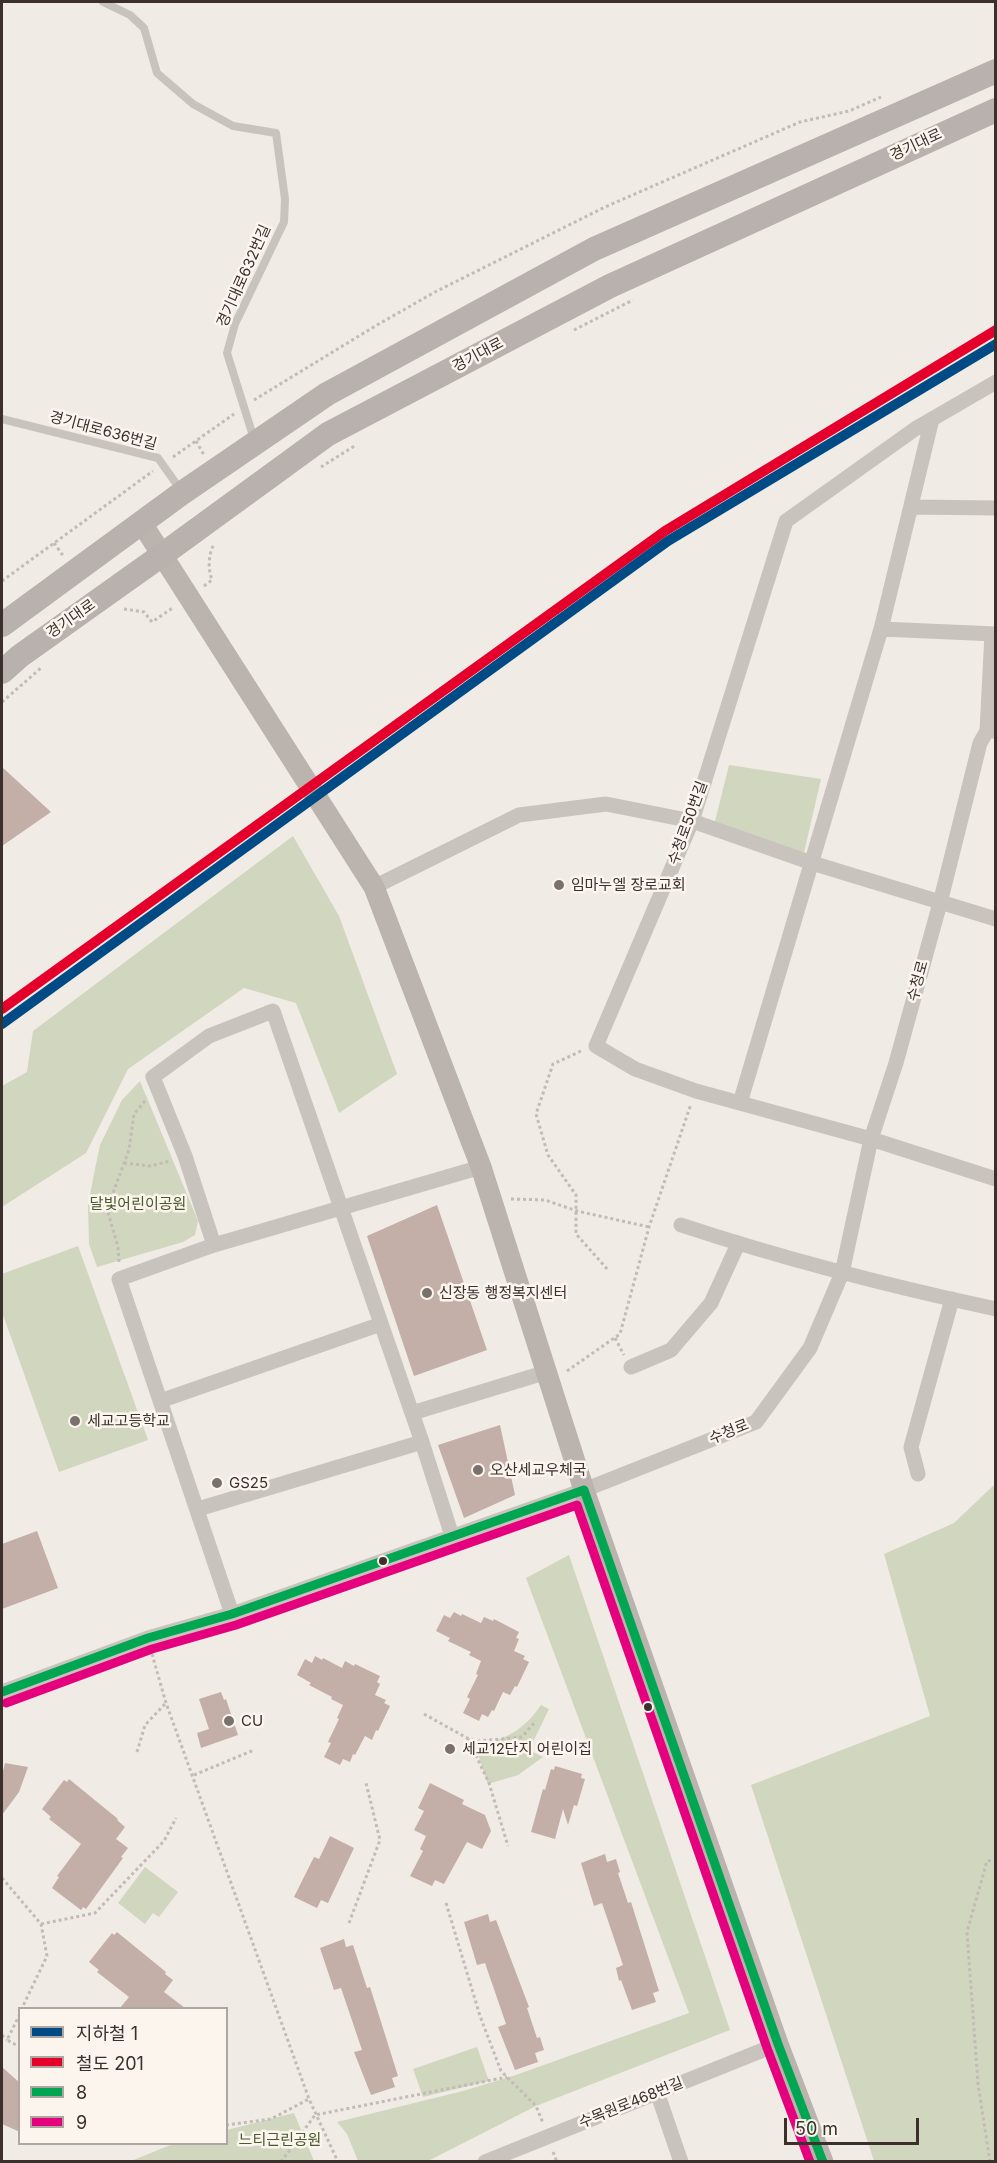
<!DOCTYPE html>
<html>
<head>
<meta charset="utf-8">
<style>
  body { margin:0 }
  #map { position:relative; width:997px; height:2163px; overflow:hidden; background:#f0ebe5; font-family:Inter,"Noto Sans KR",sans-serif }
  canvas { display:block }
  .frame { position:absolute; inset:0; border:3px solid #3b302b; pointer-events:none }
  .legend { position:absolute; left:18px; top:2007px; width:210px; height:138px; box-sizing:border-box; background:#fbf5ee; border:2px solid #aea6a0; margin:0; padding:8px 10px; list-style:none; font-size:18px; color:#3b302b }
  .legend li { display:flex; align-items:center; gap:12px; height:30px }
  .legend b { width:30px; border:2px solid #aea6a0 }
  .scale { position:absolute; left:784px; top:2118px; width:135px; height:27px; box-sizing:border-box; border:3px solid #3b302b; border-top:0; padding-left:8px; font-size:18px; line-height:21px; white-space:nowrap; color:#3b302b; -webkit-text-stroke:4px #fbf5ee; paint-order:stroke }
</style>
</head>
<body>
<div id="map">
<canvas width="997" height="2163"></canvas>
<div class="frame"></div>
<ul class="legend">
<li><b style="height:8px;background:#004a85"></b>지하철 1</li>
<li><b style="height:8px;background:#e4002b"></b>철도 201</li>
<li><b style="height:8px;background:#00a651"></b>8</li>
<li><b style="height:8px;background:#e5007d"></b>9</li>
</ul>
<div class="scale">50 m</div>
</div>
<script>
const ctx = document.querySelector('canvas').getContext('2d');
ctx.lineJoin = 'round';
function paint(path, color) {
  ctx.fillStyle = color;
  ctx.fill(path, 'evenodd');
}
function strokePath(path, color, width, dash) {
  ctx.strokeStyle = color;
  ctx.lineWidth = width;
  ctx.lineCap = dash ? 'butt' : 'round';
  ctx.setLineDash(dash || []);
  ctx.stroke(path);
}
function label(font, color, halo, rows, align = 'center') {
  ctx.font = font + ' Inter,"Noto Sans KR",sans-serif';
  ctx.lineWidth = 5;
  ctx.setLineDash([]);
  ctx.textBaseline = 'middle';
  ctx.strokeStyle = halo;
  ctx.fillStyle = color;
  for (const [text, x, y, turn = 0] of rows) {
    ctx.save();
    ctx.translate(x, y);
    ctx.rotate((+turn || 0) * Math.PI / 180);
    ctx.textAlign = isNaN(turn) ? turn : align;
    if (halo) ctx.strokeText(text, 0, 0);
    ctx.fillText(text, 0, 0);
    ctx.restore();
  }
}
paint(new Path2D(`
  M 729,765 L 821,779 L 803,857 L 713,829 Z
  M 293,836 L 339,916 L 397,1074 L 339,1113 L 296,1003 L 244,988 L 128,1069 L 86,1153 L 2,1207 L 2,1086 L 27,1072 L 33,1031 Z
  M 140,1081 L 198,1221 L 195,1235 L 183,1242 L 97,1267 L 89,1244 L 88,1205 L 95,1169 L 100,1145 L 122,1100 Z
  M 78,1246 L 148,1440 L 59,1472 L 2,1312 L 2,1274 Z
  M 995,1484 L 995,2161 L 874,2161 L 751,1785 L 930,1716 L 884,1554 L 954,1523 Z
  M 569,1555 L 730,2030 L 536,2106 L 428,2161 L 358,2161 L 347,2134 L 337,2122 L 463,2091 L 513,2076 L 689,2013 L 526,1578 Z
  M 541,1705 L 549,1709 L 529,1750 L 543,1757 L 518,1775 L 488,1784 L 475,1746 C 504,1741 524,1730 541,1705 Z
  M 145,1867 L 178,1892 L 159,1917 L 153,1913 L 145,1924 L 118,1903 Z
  M 477,2047 L 489,2081 L 423,2097 L 413,2069 Z
  M 294,2113 L 314,2161 L 131,2161 L 173,2144 L 226,2144 L 227,2130 Z`), '#d1d6bf');
paint(new Path2D(`
  M 2,767 L 51,812 L 2,846 Z
  M 437,1205 L 487,1350 L 414,1376 L 367,1236 Z
  M 500,1425 L 515,1495 L 464,1518 L 438,1445 Z
  M 37,1531 L 58,1588 L 2,1609 L 2,1544 Z
  M 454,1612 L 461,1616 L 462,1614 L 481,1623 L 484,1617 L 493,1621 L 494,1619 L 519,1632 L 516,1638 L 519,1639 L 514,1651 L 525,1656 L 523,1659 L 529,1662 L 517,1687 L 515,1686 L 510,1695 L 503,1692 L 494,1711 L 492,1710 L 488,1717 L 482,1714 L 479,1721 L 463,1713 L 470,1699 L 467,1697 L 478,1675 L 476,1674 L 481,1661 L 469,1655 L 471,1652 L 448,1641 L 450,1638 L 436,1631 L 444,1615 L 450,1618 Z
  M 315,1656 L 322,1660 L 323,1658 L 342,1668 L 345,1661 L 354,1666 L 355,1664 L 380,1676 L 377,1682 L 380,1684 L 375,1695 L 386,1700 L 384,1703 L 390,1706 L 378,1731 L 376,1730 L 372,1740 L 365,1736 L 355,1755 L 353,1754 L 350,1762 L 343,1759 L 340,1765 L 324,1757 L 331,1743 L 328,1742 L 339,1719 L 337,1718 L 343,1705 L 331,1699 L 332,1697 L 309,1685 L 311,1683 L 297,1675 L 305,1659 L 312,1663 Z
  M 221,1692 L 224,1700 L 226,1699 L 238,1735 L 201,1748 L 197,1733 L 209,1729 L 199,1699 Z
  M 5,1763 L 28,1767 L 19,1792 L 2,1815 L 2,1775 Z
  M 555,1766 L 582,1774 L 581,1778 L 585,1779 L 577,1806 L 574,1805 L 568,1825 L 563,1809 L 555,1839 L 531,1832 L 543,1789 L 545,1790 L 551,1769 L 554,1770 Z
  M 69,1779 L 118,1819 L 117,1820 L 125,1827 L 116,1839 L 128,1848 L 121,1857 L 123,1858 L 86,1909 L 83,1907 L 81,1910 L 52,1888 L 59,1877 L 57,1876 L 81,1844 L 49,1819 L 51,1817 L 42,1809 L 64,1780 L 67,1782 Z
  M 430,1783 L 464,1800 L 462,1804 L 485,1815 L 491,1831 L 482,1849 L 467,1842 L 444,1884 L 435,1880 L 432,1886 L 410,1876 L 423,1851 L 420,1849 L 426,1836 L 414,1830 L 424,1811 L 418,1808 Z
  M 330,1836 L 354,1848 L 328,1903 L 321,1900 L 317,1908 L 294,1897 L 314,1857 L 319,1859 Z
  M 605,1854 L 607,1862 L 616,1859 L 620,1872 L 618,1873 L 628,1903 L 631,1902 L 659,1991 L 653,1993 L 656,2002 L 632,2010 L 621,1980 L 619,1981 L 616,1968 L 623,1965 L 602,1903 L 594,1906 L 581,1863 Z
  M 488,1914 L 490,1922 L 496,1920 L 529,2007 L 527,2008 L 537,2038 L 540,2037 L 544,2050 L 535,2053 L 538,2062 L 515,2070 L 498,2027 L 506,2024 L 485,1963 L 477,1965 L 464,1922 Z
  M 117,1932 L 166,1972 L 165,1974 L 173,1980 L 164,1992 L 185,2008 L 120,2008 L 129,1997 L 97,1972 L 99,1970 L 89,1962 L 112,1933 L 114,1935 Z
  M 344,1939 L 346,1947 L 353,1945 L 367,1988 L 370,1987 L 398,2076 L 392,2078 L 395,2087 L 371,2095 L 354,2052 L 362,2050 L 341,1988 L 334,1990 L 320,1948 Z
  M 2,2067 L 20,2083 L 20,2132 L 2,2124 Z`), '#c3afa7');
strokePath(new Path2D(`
  M 574,330 L 633,300
  M 254,400 L 377,325 L 435,292 L 605,207 L 800,122 L 849,111 L 881,97
  M 196,441 L 204,455
  M 173,457 L 234,414
  M 321,467 L 356,445
  M 54,543 L 64,557
  M 2,581 L 153,471
  M 204,586 L 212,580 C 208,569 208,555 214,544
  M 124,609 L 144,612 L 152,622 L 174,607
  M 2,702 L 41,668
  M 581,1051 L 553,1064 L 536,1114 L 548,1155 L 576,1195 L 576,1234 L 609,1271
  M 124,1163 L 150,1166 L 170,1161
  M 511,1199 L 545,1200 L 577,1211 L 649,1227
  M 119,1262 L 118,1247 L 107,1209 L 129,1150 L 134,1114 L 145,1101
  M 615,1338 L 624,1355
  M 567,1371 L 620,1334 L 649,1227 L 691,1104
  M 152,1654 L 166,1703 L 309,2099 L 338,2162
  M 424,1714 L 467,1738 L 478,1741 L 522,1737 L 536,1721
  M 468,1739 L 489,1783 L 508,1846
  M 137,1752 L 145,1725 L 166,1703
  M 194,1775 L 254,1750
  M 2,1878 L 41,1924 L 47,1956 L 22,2008
  M 446,1903 L 480,2016 L 501,2071 L 536,2106 L 543,2123
  M 349,1923 L 380,1840 L 366,1783
  M 41,1924 L 95,1913 L 164,1841 L 176,1818
  M 20,2014 L 7,2040 L 20,2047
  M 2,2035 L 7,2040
  M 226,2125 L 271,2119 L 309,2099
  M 553,2152 L 557,2162
  M 281,2162 L 315,2115 L 507,2077
  M 990,2162 L 978,2084 L 967,1932 L 987,1861 L 996,1860`), '#c2bbb6', 3, [3, 3]);
strokePath(new Path2D(`
  M 103,2 L 130,15 L 144,28 L 157,73 L 193,104 L 233,126 L 276,133 L 285,199 L 284,222 L 235,324 L 227,353 L 254,439
  M 2,419 L 158,458 L 180,489`), '#c9c3be', 8);
strokePath(new Path2D(`
  M 996,382 L 915,429 L 786,521 L 692,821 L 596,1046 L 635,1069 L 696,1091 L 871,1139 L 996,1179
  M 911,507 L 996,508
  M 881,629 L 996,634
  M 987,731 L 992,634
  M 374,887 L 519,815 L 606,804 L 692,821 L 812,863 L 996,919
  M 740,1103 L 881,629 L 932,419
  M 681,1225 C 784,1259 889,1286 996,1309
  M 214,1245 L 481,1167
  M 631,1367 L 671,1350 L 711,1303 L 738,1244
  M 160,1401 L 381,1324
  M 412,1413 L 547,1372
  M 918,1474 L 911,1447 L 952,1299
  M 198,1509 L 422,1442
  M 232,1614 L 119,1279 L 214,1245 L 185,1156 L 153,1077 L 209,1036 L 273,1011 L 422,1442 L 452,1536
  M 2,1692 L 148,1638 L 232,1614 L 584,1490 L 756,1422 L 810,1348 L 842,1273 L 871,1139 L 896,1063 L 940,903 L 980,743 L 987,731 L 996,731
  M 657,2092 L 681,2162
  M 485,2162 L 778,2044`), '#c9c3be', 15);
strokePath(new Path2D(`
  M 141,522 L 374,887 L 481,1167 L 584,1490 L 778,2044 L 823,2162`), '#bab3ae', 21);
strokePath(new Path2D(`
  M 2,625 L 182,493 L 327,394 L 594,249 L 996,71
  M 2,672 L 20,656 L 162,555 L 328,434 L 610,286 L 996,110`), '#b8b1ad', 24);
strokePath(new Path2D(`
  M 2,1692 L 148,1638 L 232,1614 L 584,1490 L 778,2044 L 823,2162`), '#00a651', 9);
strokePath(new Path2D(`
  M 6,1703 L 152,1649 L 236,1625 L 577,1505 L 767,2048 L 810,2162`), '#e5007d', 9);
strokePath(new Path2D(`
  M 2,1009 L 665,531 L 996,330`), '#e4002b', 10);
strokePath(new Path2D(`
  M 2,1024 L 668,541 L 996,344`), '#004a85', 10);
for (const [x, y, r, color] of [
  [559,885,6,"#7a716c"],
  [427,1293,6,"#7a716c"],
  [75,1421,6,"#7a716c"],
  [478,1470,6,"#7a716c"],
  [217,1483,6,"#7a716c"],
  [383,1561,5,"#3b302b"],
  [648,1707,5,"#3b302b"],
  [229,1721,6,"#7a716c"],
  [450,1749,6,"#7a716c"]
]) {
  const dot = new Path2D();
  dot.arc(x, y, r, 0, 2 * Math.PI);
  ctx.fillStyle = color;
  ctx.fill(dot);
  strokePath(dot, '#fbf5ee', 2);
}
label('15px', '#3b302b', '#fbf5ee', [
  ["경기대로",916,145,-25],
  ["경기대로632번길",244,276,-66],
  ["경기대로",478,355,-28],
  ["경기대로636번길",103,431,15],
  ["경기대로",71,619,-35],
  ["수청로50번길",688,823,-70],
  ["수청로",918,981,-75],
  ["수청로",729,1432,-22],
  ["수목원로468번길",631,2103,-22]
]);
label('15px', '#3b302b', '#fbf5ee', [
  ["임마누엘 장로교회",571,885],
  ["신장동 행정복지센터",439,1293],
  ["세교고등학교",87,1421],
  ["오산세교우체국",490,1470],
  ["GS25",229,1483],
  ["CU",241,1721],
  ["세교12단지 어린이집",462,1749]
], 'left');
label('15px', '#4a5a2e', '#fbf5ee', [
  ["달빛어린이공원",138,1204],
  ["느티근린공원",280,2140]
]);
</script>
</body>
</html>
